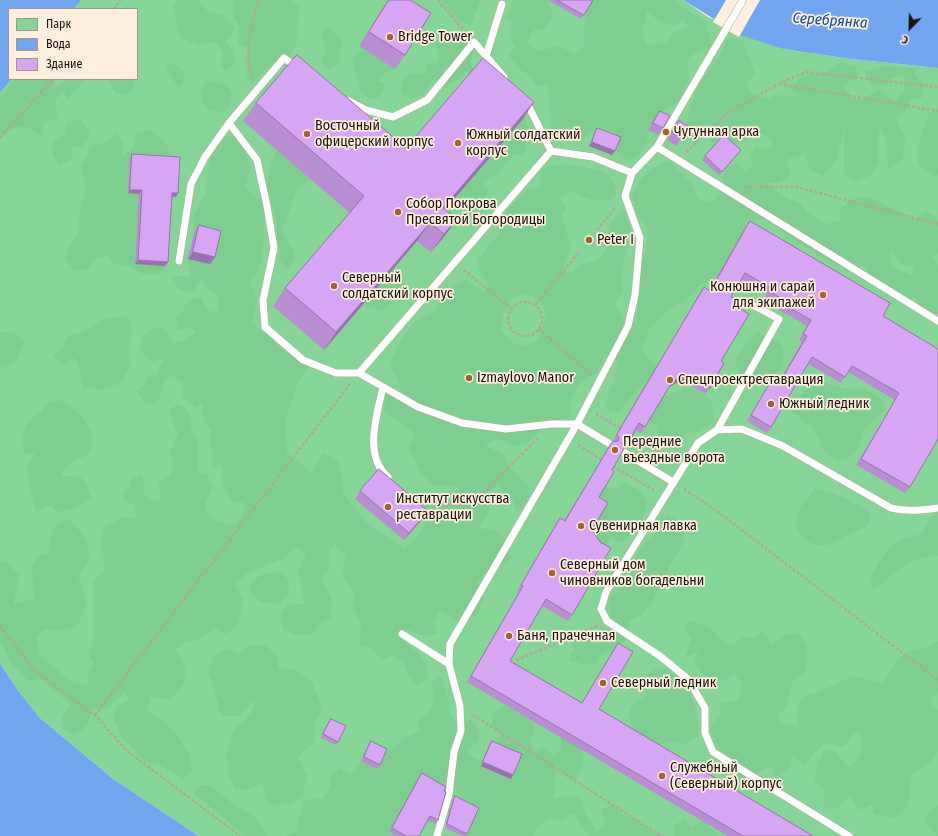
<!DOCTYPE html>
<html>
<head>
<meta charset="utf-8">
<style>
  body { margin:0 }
  #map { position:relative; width:938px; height:836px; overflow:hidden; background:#ffefde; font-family:"Fira Sans Condensed",sans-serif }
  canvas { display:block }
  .legend { position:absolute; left:8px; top:8px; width:130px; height:72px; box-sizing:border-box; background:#ffefde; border:1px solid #a2978a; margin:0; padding:5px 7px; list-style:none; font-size:12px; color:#17120c }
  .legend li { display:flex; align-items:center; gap:8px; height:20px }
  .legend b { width:20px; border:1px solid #a2978a }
  .north { position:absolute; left:890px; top:8px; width:40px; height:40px; -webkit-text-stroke:3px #ffefde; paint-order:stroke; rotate:203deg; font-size:11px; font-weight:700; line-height:16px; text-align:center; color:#17120c }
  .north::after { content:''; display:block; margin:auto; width:14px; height:18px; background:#17120c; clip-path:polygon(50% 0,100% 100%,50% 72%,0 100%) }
</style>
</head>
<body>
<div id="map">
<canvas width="938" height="836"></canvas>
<ul class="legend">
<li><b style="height:11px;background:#85d696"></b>Парк</li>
<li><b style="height:11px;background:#73a6f0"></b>Вода</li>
<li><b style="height:11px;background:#d7a5f4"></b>Здание</li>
</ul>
<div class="north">С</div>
</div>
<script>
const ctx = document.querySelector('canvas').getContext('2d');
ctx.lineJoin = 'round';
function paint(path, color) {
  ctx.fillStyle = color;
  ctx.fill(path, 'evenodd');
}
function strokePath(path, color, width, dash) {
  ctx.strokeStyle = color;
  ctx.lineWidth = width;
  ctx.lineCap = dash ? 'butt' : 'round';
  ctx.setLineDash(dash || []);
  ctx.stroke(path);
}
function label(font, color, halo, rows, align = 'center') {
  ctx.font = font + ' "Fira Sans Condensed",sans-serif';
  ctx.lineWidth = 3.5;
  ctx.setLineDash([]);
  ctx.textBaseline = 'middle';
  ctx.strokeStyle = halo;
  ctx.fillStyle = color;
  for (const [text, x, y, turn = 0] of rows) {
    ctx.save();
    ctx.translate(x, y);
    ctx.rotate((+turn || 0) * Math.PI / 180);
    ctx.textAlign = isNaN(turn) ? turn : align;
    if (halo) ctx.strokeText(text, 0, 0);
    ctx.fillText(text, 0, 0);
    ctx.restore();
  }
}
paint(new Path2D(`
  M 82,0 L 683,0 L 708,17 L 783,49 L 851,59 L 938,68 L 938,836 L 199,836 L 112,778 L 40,718 L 17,689 L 0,663 L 0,93 L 12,79 L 137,79 L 137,9 L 74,9 Z`), '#85d696');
paint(new Path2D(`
  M 179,0 L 199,0 L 208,12 L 222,15 L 234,27 L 230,36 L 225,41 L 232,48 L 236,63 L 225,71 L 221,66 L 223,53 L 216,42 L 199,45 L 180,38 L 173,5 Z
  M 234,0 L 290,0 L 299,6 L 296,44 L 289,58 L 311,72 L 271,63 L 252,84 L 246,78 L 247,66 L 244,58 L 251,48 L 238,45 L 239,26 L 233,16 Z
  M 442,0 L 481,0 L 471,25 L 458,20 Z
  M 514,0 L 548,0 L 553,16 L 545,30 L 535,29 L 527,42 L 537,52 L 557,46 L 576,53 L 585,46 C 583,28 584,15 592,0 L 673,0 L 706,23 L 711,46 L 694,54 L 688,59 L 689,78 L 679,102 L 661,111 L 655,118 L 648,130 L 647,143 L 637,157 L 625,160 L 617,152 L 619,140 L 608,133 L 594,130 C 577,147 566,142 551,126 L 548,84 L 535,86 L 531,76 L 519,69 L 509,56 L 515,46 L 510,37 L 512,21 L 505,18 ZM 647,12 L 661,22 L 675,25 L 685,18 L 687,27 L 671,34 L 667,43 L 646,44 L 642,31 Z
  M 325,27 L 330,27 L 341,39 L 340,62 L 330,70 L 321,64 L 326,48 L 321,33 Z
  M 445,34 L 464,38 L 474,52 L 469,63 L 476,72 L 470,76 L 467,71 L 457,80 L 446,85 L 439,79 L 431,81 L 423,95 L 410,98 L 401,93 L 402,82 L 410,73 L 424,74 L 428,63 L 437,63 L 439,55 L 435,44 Z
  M 728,38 L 743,41 L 755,73 L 746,84 L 754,96 L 769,99 L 776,95 L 802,97 L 790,88 L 802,77 L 826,72 L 840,62 L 856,66 L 858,76 L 841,86 L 853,99 L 862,100 L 879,89 L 895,102 L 905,91 L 903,75 L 891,78 L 887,84 L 871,85 L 865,71 L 889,66 L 916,69 L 914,74 L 925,84 L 922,98 L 911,99 L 905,111 L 896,118 L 905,136 L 903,160 L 888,169 L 886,139 L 881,127 L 876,142 L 878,161 L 872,175 L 856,181 L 844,175 L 844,129 L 835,162 L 823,176 L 810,170 L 805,154 L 788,159 L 789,175 L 780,182 L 766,183 L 786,198 L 800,203 L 807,213 L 827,224 L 841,220 L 840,208 C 845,205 851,200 856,198 C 874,192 899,216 917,219 L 925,211 L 935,215 L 938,221 L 938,253 L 933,257 L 938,266 L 938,314 L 924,316 L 916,298 C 886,299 876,287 863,263 L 849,266 L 836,266 L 797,242 L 766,219 L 746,220 L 746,227 L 718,276 L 702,283 L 685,301 L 665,312 L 650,327 L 642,348 L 647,358 L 657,365 L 647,382 L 638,387 L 621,411 L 609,412 L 605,403 L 615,379 L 618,361 L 605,356 L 597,372 L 581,383 L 570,401 L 571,417 L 549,423 L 525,445 L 513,445 L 497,439 L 484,445 L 503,454 L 511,468 L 529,487 L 527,501 L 517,513 L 512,498 L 504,497 L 499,484 L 489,491 L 489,511 L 478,528 C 504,530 503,534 512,557 L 498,569 L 484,573 L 477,584 L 484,599 L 477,614 L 458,624 L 448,615 L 439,611 L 434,623 L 438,634 L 424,636 L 406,629 L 396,633 C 410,650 428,653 428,678 L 418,686 L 409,677 L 403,662 L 392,656 L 383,660 L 372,649 L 359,645 L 361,624 L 353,607 L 355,593 C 344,579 340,573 346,555 L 336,545 L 330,549 L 329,570 L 321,580 L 332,599 L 331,618 L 321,622 L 313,634 L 297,635 L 283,630 L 281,613 L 288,605 L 304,604 L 302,587 L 298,574 L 306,553 L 297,547 L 282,559 L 251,571 L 234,583 L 243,599 L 238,625 L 226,634 L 213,628 L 200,639 L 183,642 L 175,650 C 190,670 190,682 171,699 L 149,697 L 148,710 C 170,727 189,740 192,770 L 184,779 L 164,767 L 145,761 L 123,739 L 114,720 L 116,707 L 130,699 L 124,693 L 108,708 L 92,709 L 87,726 L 74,735 L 63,730 L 62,718 L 70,704 L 40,678 L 28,681 L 11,662 L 0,642 L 0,561 L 6,561 L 19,575 L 14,604 L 35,598 L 31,567 L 37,557 L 49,553 C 53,534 47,527 68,519 C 79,529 93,543 88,560 C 87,565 81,571 78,576 C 87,598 89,606 76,627 L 57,631 L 44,629 L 36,636 L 39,655 L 73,683 L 87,685 L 89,670 L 94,664 L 88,655 L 94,637 L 94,581 L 104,570 L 104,557 L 100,546 L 104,527 L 124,517 L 136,518 L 134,505 L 123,500 L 124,490 L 131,487 L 131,480 L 141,475 L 144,481 L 144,493 L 151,502 L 161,499 L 158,482 L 170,476 L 173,464 L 170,455 L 178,433 L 171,419 L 171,409 L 178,404 L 187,409 L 191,420 L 191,429 L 197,439 L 198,472 L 207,474 L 213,488 L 206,502 L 206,511 L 216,521 L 235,526 L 243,515 L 244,502 L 233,503 L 223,484 L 221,465 L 212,467 L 211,430 L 204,421 L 202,403 L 197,408 L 183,398 L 183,383 L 174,376 L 165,378 L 160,397 L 155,404 L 144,403 L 137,391 L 145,384 L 147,377 L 157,374 L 164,358 L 152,362 L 140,351 L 142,338 L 154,327 L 166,329 L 173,343 L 187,339 L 196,332 L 192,328 L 178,330 L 176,318 L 183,311 L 185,304 L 193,299 L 201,297 L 208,311 L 218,312 L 218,297 L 207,288 L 202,280 L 196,283 L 195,292 L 178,290 L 172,275 L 191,277 L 188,259 L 210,264 L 194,233 L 193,216 L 205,195 L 210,160 L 216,146 L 226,136 L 235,137 C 250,158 253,163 245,187 L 257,199 L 267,201 C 266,181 269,168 277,150 L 311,179 L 298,188 L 282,231 L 291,246 L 295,259 L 287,270 L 280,260 L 276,219 L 273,206 L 264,216 L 264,240 L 259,270 L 250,281 L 257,300 L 252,323 L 285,351 L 312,363 L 297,384 L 285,423 L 287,453 L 312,473 L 323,452 L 338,461 L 343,481 L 343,493 L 368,524 L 405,549 L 418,535 L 427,520 L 423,505 L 437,497 L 451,499 L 459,487 L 432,485 L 421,473 L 409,448 L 415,434 L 384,412 L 386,394 L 402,395 L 398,380 L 390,365 L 397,347 L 413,323 L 435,311 L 450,289 L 465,280 L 484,291 L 490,285 L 480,272 L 477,260 L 499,234 L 501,218 L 527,189 L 539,188 L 542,169 L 560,164 L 601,170 L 614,181 L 616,194 L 610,200 C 596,202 585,200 573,191 L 560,197 L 567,209 L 561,216 L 571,247 L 562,269 L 569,274 L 584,264 L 597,260 L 608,247 L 609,226 L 623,209 L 632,232 L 623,262 L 621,277 L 623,291 L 615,303 L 623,321 L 637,322 L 640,267 L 648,243 L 647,226 L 636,214 L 632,194 C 644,174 646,168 669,161 L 690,182 L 700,201 L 712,202 L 725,187 L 722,176 L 728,168 L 737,162 L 744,171 L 753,166 L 750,156 L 755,146 L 771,149 L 772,140 L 756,131 L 751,139 L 734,143 L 721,137 L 713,143 L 708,138 L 696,137 L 686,130 C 688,113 693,95 702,80 C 706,73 713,67 717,60 C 722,53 723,45 728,38 ZM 892,251 L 903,265 L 915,266 L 912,276 L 891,266 ZM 525,294 C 554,300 546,319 538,340 L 523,347 L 509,341 L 501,329 L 503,312 L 511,298 Z
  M 360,52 L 370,53 L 395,69 L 383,74 L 377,80 L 385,84 L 380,97 L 369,99 L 361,92 L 352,60 Z
  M 174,63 L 184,72 L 184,82 L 178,87 L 165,66 Z
  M 16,79 L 54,79 L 54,89 L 66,79 L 86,79 L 67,100 L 64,91 L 55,100 L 57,119 L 43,123 L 43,138 C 24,123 21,124 0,135 L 0,98 Z
  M 109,79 L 130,79 L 135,85 L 128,95 L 115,93 L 108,80 Z
  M 205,81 L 225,84 L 232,92 L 230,106 L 222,113 L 206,109 L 201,94 Z
  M 938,109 L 938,175 L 932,176 L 918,164 L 918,147 L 929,113 Z
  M 525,114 L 525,121 L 529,130 L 523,156 L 514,154 L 498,174 L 484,180 L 482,186 L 488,190 L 486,199 L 479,200 L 473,197 L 463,205 L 454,199 Z
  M 80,119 L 89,129 L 89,138 L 82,147 L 73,147 L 71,160 L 59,165 L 52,154 L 53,140 L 65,135 L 66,124 Z
  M 150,130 C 165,139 168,143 170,160 L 128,193 L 139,194 L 135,264 L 165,266 L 160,274 L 143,274 L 129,266 L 113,263 L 109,255 L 93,260 L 88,269 L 74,271 L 66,259 L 69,245 L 78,233 L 79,216 L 85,190 L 82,167 L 90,147 L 109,141 L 115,132 L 122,141 L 123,156 L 133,148 L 136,134 Z
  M 393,269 L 401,271 L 405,291 L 393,293 L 390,305 L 382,311 L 366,307 L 364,303 Z
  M 128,316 L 133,331 L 129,343 L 130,367 L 121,383 L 102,389 L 83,388 L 80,372 L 74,357 L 65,366 L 52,357 L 63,347 L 68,336 L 83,332 L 101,320 Z
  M 0,332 L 13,332 L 24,342 L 17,360 L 3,368 L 0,367 Z
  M 757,332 C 782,342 788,341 781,370 L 757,383 L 740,376 L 735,362 L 746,341 Z
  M 813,382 L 823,382 L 842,388 L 860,387 L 878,396 L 884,403 L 883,412 L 863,431 L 858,449 L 844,461 L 835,459 L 821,447 C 819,430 804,421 791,411 L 807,388 Z
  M 693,386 C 711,397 714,401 713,422 L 701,431 L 684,434 L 678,444 L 664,446 L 657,440 L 658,427 L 648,421 L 662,397 Z
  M 61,400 C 81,414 102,429 88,455 C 75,459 66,466 60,477 L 79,475 L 87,486 L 91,497 L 76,508 L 57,512 L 52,505 L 36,511 C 34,502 25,471 28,464 C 29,460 33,456 35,453 L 24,453 C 22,433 22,421 42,412 L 46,403 Z
  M 624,482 L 642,492 L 647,503 L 643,517 L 631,536 L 619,543 L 611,537 L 606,546 L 595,548 L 590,533 L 595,503 L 604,487 L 616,489 Z
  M 815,488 C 832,491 855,502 870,513 L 870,522 C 862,531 857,530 846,535 C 841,538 836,542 830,544 C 814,550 794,537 796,519 C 797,508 809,497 815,488 Z
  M 938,512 L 938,556 C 916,552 890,578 873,590 C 873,587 871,583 871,580 C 872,567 893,541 905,538 C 912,536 917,536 923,533 L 930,517 Z
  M 668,515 L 683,523 L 685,540 L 671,563 L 652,603 L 642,615 L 630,621 L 625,642 L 600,655 L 595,663 L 583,664 L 569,660 L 574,649 L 570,640 L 604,628 L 613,630 L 609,599 L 624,587 L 625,580 L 634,567 L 636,555 L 653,535 L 657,523 Z
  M 282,572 L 289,581 L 288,595 L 279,604 L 259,602 L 250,592 L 253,580 L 264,574 Z
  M 691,620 L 712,629 L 717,637 L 731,645 L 744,637 L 755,637 L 762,631 L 772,645 L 784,636 L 798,633 C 810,648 808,657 803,675 L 792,681 L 787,707 L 777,715 L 781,724 L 797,726 L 798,706 L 805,696 L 821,691 L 853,676 L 882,683 C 890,671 897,656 912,651 C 921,647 930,648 938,641 L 938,692 L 932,698 L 932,709 L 938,709 L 938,751 L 933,760 L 911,775 L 908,806 L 894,818 L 874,813 L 872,805 L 859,810 L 849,796 L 838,808 L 824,809 L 824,796 L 826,791 L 815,782 L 817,764 L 824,750 L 836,752 L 848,768 C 864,754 864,752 859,731 L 852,736 L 844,747 L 824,743 L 804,765 L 793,756 L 789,769 L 774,778 L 772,766 L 756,773 L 745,786 L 734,782 L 735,771 L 729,758 L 718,747 L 710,729 L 720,716 L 720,703 L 738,700 L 742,684 L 735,675 L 722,681 L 707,678 L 694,662 L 699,651 L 685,658 L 691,639 L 684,626 Z
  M 251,645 L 267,646 L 278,658 L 278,667 L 295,670 L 312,682 L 322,706 L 315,724 L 314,742 L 298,758 L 307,775 L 303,795 L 292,804 L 268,805 L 262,784 L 250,789 L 235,789 L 229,777 L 227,753 L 233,732 L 250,714 L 256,699 L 238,716 L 222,716 L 208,673 L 214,655 L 227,648 L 238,655 Z
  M 663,667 C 690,689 698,700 698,736 L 686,744 L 668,742 L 657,746 L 637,735 L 628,715 L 635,702 L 647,695 L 646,677 L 652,669 Z
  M 442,676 L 451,713 L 457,726 L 471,719 L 479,730 L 479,740 L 467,750 L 473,757 L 483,761 L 481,766 L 497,749 L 501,733 L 493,728 L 492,712 L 506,705 L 536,722 L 530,742 L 534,752 L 544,747 L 554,757 L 561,749 L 561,737 L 583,749 L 583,763 L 576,780 L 570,780 L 555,764 L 554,798 L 565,796 L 580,797 L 585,814 L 597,831 L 605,825 L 601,810 L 613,805 L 620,814 L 636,821 L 658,836 L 589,836 L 574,813 L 562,820 L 548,818 L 536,828 L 533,836 L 465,836 L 453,823 L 448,812 L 456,796 L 456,788 L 444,790 L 389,832 L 397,836 L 285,836 L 296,832 L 304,801 L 323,798 L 330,787 L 330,775 L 340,768 L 350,775 L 361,761 L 377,769 L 385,753 L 396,748 L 404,738 L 419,731 L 419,720 C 435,708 436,701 431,682 Z
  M 200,785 L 211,786 L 232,803 L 257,819 L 267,836 L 246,836 L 193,793 Z
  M 938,805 L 938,836 L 937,836 L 924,819 Z
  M 684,819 L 692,827 L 703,821 L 720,836 L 675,836 L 675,825 Z`), '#7dce8f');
paint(new Path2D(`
  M 0,0 L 82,0 L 74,9 L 9,9 L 9,79 L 12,79 L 0,93 Z
  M 683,0 L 938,0 L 938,68 L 851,59 L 783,49 L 740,35 Z
  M 0,663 L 17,689 L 40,718 L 112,778 L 199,836 L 0,836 Z`), '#73a6f0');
paint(new Path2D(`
  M 726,0 L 760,0 L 739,37 L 713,22 Z`), '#ffefde');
const service = new Path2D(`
  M 486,56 L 502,4
  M 298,68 L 284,58 L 229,123 L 257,160 L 267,206 L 274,248 L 263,300 L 265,327 L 303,360 L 336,373 L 359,373 L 418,407 L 462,423 L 506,429 L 552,424 L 577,424 L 610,444
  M 349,101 L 366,110 L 393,117 L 427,100 L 474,42 L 504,77
  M 525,102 L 530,109 L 551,151
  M 657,147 L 938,321
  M 551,151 L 593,157 L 632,173
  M 179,261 L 191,184 L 205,157 L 229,123
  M 359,373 L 551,151
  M 383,387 C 377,414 363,456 388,477
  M 717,430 L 779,319 L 747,302
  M 622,451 L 673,482
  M 402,634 L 449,664
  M 437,836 L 449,794 L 454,752 L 461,731 L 460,706 L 449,664 L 450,644 L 577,424 L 628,326 L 635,295 L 640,238 L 625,196 L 632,173 L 657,147 L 743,0
  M 849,836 L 713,752 L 705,733 L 705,708 L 688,679 L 660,656 L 607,621 L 601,609 L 606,592 L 698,443 L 717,430 L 742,429 L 783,446 L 891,508 C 908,512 921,510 938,508`);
strokePath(service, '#b8a999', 8);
strokePath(new Path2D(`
  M 438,0 L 466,33
  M 114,9 L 121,0
  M 252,76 C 244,51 251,24 259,0
  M 779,84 L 938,111
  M 0,138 L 53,79
  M 686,152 L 727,114 L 778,84 L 806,72 L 938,87
  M 745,187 L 796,187 L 938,224
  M 597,230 L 616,207
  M 464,270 L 512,309
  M508 319a17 17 0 1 1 34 0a17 17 0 1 1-34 0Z
  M 535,305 L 580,251
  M 539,329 L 590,374
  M 596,414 L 620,428
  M 632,435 L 674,461
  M 578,445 L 601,459
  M 613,466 L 655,491
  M 684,489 L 717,511 L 938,680
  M 413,498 L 442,506 L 473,503 L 538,438
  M 0,626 L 36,672 L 95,715 L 127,751 L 240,836
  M 514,665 L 517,660 L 597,626
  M 95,715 L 350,384
  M 473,715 L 661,836`), '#b2a698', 2.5, [3, 2]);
strokePath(service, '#fff', 7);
paint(new Path2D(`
  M 388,0 L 389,0 L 405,55 L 395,69 L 359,46 Z
  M 548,0 L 593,0 L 581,19 Z
  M 534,102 L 522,120 L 445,209 L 444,237 L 431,252 L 417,241 L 324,350 L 273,306 L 285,288 L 350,213 L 243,121 L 256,103 L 406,148 Z
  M 660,111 L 663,128 L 658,135 L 648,130 L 655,118 Z
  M 679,121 L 681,138 L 676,146 L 667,140 Z
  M 597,128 L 615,151 L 612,155 L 589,146 L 595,131 Z
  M 132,154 L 176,197 L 172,197 L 168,262 L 165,266 L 135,264 L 139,194 L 128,193 L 130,158 Z
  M 738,154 L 719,175 L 702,160 L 705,156 Z
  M 750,221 L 883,316 L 938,349 L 910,487 L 905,493 L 856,465 L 895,400 L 848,372 L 841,383 L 808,364 L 771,427 L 767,433 L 747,421 L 770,382 L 774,376 L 780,380 L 802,342 L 799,340 L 807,326 L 779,310 L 781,307 L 765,297 L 767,294 L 741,279 L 731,297 L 734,305 L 721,361 L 710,388 L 705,394 L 686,382 L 676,383 L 669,387 L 641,433 L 636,430 L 625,447 L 623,447 L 599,497 L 592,530 L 572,615 L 568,621 L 542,606 L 510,661 L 582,703 L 614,649 L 618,643 L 599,709 L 813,836 L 728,836 L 467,682 L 519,592 L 517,591 L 556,524 L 560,518 L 564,521 L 608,448 L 612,442 L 614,442 L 613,440 L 700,293 L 704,287 L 709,290 L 746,227 Z
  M 199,225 L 215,257 L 210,264 L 188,259 L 194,233 Z
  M 360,491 L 423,518 L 404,540 L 355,499 Z
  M 331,719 L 338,742 L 336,745 L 321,738 L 328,722 Z
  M 371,741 L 380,765 L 377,769 L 361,761 Z
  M 492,741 L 513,775 L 511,779 L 481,766 L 489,745 Z
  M 422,773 L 444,791 L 438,820 L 435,824 L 428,820 L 419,836 L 397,836 L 389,832 Z
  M 455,796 L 467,834 L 466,836 L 462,836 L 445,828 L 453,800 Z`), '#b98ed2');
paint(new Path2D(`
  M 534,102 L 522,120 L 431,226 L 443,208 Z
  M 592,142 L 615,151 L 612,155 L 589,146 Z
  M 130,190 L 142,190 L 139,194 L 128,193 Z
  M 172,193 L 178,193 L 176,197 L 169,196 Z
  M 457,219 L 444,237 L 431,252 L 444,234 Z
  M 430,223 L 417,241 L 324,350 L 336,332 Z
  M 193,252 L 215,257 L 210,264 L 188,259 Z
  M 138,260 L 168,262 L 165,266 L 135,264 Z
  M 690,376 L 686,382 L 676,383 L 668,388 L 672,382 L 680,377 Z
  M 624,440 L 629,441 L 625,447 L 620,446 Z
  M 428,511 L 423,518 L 404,540 L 409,533 Z
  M 483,762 L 513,775 L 511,779 L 481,766 Z`), '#9674ab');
const building = new Path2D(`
  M 389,0 L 410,0 L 431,13 L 405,55 L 369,32 Z
  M 557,0 L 593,0 L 584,15 Z
  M 297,55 L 406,148 L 483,58 L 534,102 L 443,208 L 457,219 L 444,234 L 430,223 L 336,332 L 285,288 L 364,196 L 256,103 Z
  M 660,111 L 670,116 L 663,128 L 653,123 Z
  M 679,121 L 688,126 L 681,138 L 672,133 Z
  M 597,128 L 621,137 L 615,151 L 592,142 Z
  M 724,135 L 741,150 L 722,172 L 705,156 Z
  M 132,154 L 180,157 L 178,193 L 172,193 L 168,262 L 138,260 L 142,190 L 130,190 Z
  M 750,221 L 890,303 L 883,316 L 938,349 L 938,439 L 910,487 L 861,459 L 899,393 L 852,366 L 845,377 L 812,357 L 771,427 L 751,415 L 774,376 L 781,380 L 807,336 L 803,334 L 811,320 L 783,304 L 785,301 L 769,291 L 771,288 L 745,273 L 731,297 L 737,300 L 734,305 L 749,314 L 721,361 L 724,363 L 710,388 L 690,376 L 680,377 L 672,382 L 645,427 L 639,423 L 629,441 L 624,440 L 622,443 L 624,449 L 612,470 L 614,472 L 599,497 L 608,503 L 592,530 L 600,542 L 611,548 L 572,615 L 546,599 L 510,661 L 582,703 L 618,643 L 633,652 L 599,709 L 813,836 L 743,836 L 471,676 L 523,586 L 521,585 L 560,518 L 565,521 L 612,442 L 618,441 L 619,438 L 617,434 L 704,287 L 710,291 Z
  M 199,225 L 221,231 L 215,257 L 193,252 Z
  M 379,469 L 428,511 L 409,533 L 360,491 Z
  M 331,719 L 346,726 L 338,742 L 323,734 Z
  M 371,741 L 387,749 L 380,765 L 364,757 Z
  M 492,741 L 522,754 L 513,775 L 483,762 Z
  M 422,773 L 446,787 L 444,791 L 446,792 L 438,820 L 430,816 L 419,836 L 406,836 L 392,828 Z
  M 455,796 L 479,808 L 467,834 L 447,824 Z`);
paint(building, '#d7a5f4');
strokePath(building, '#9674ab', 1);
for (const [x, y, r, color] of [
  [390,37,4,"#a3642b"],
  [666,132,4,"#a3642b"],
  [307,134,4,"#a3642b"],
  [458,143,4,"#a3642b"],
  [398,212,4,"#a3642b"],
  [589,240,4,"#a3642b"],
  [334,286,4,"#a3642b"],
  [823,295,4,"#a3642b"],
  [469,378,4,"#a3642b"],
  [670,380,4,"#a3642b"],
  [771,404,4,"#a3642b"],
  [615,450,4,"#a3642b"],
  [388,507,4,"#a3642b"],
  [581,526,4,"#a3642b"],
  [552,573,4,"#a3642b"],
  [509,636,4,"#a3642b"],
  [603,683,4,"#a3642b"],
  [662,776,4,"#a3642b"]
]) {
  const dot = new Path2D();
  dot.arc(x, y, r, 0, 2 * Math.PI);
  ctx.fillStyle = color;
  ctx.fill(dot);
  strokePath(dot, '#ffefde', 1.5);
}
label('14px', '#17120c', '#ffefde', [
  ["Bridge Tower",398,37],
  ["Восточный",315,126],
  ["офицерский корпус",315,142],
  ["Чугунная арка",674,132],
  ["Южный солдатский",466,135],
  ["корпус",466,151],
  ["Собор Покрова",406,204],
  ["Пресвятой Богородицы",406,220],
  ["Peter I",597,240],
  ["Северный",342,278],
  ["солдатский корпус",342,294],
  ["Конюшня и сарай",815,287,"right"],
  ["для экипажей",815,303,"right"],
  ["Izmaylovo Manor",477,378],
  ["Спецпроектреставрация",678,380],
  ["Южный ледник",779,404],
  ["Передние",623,442],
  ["въездные ворота",623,458],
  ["Институт искусства",396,499],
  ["реставрации",396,515],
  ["Сувенирная лавка",589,526],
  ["Северный дом",560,565],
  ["чиновников богадельни",560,581],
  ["Баня, прачечная",517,636],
  ["Северный ледник",611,683],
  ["Служебный",670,768],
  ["(Северный) корпус",670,784]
], 'left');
label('italic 15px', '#094ca1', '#ffefde', [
  ["Серебрянка",830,21,4]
]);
</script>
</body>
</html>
